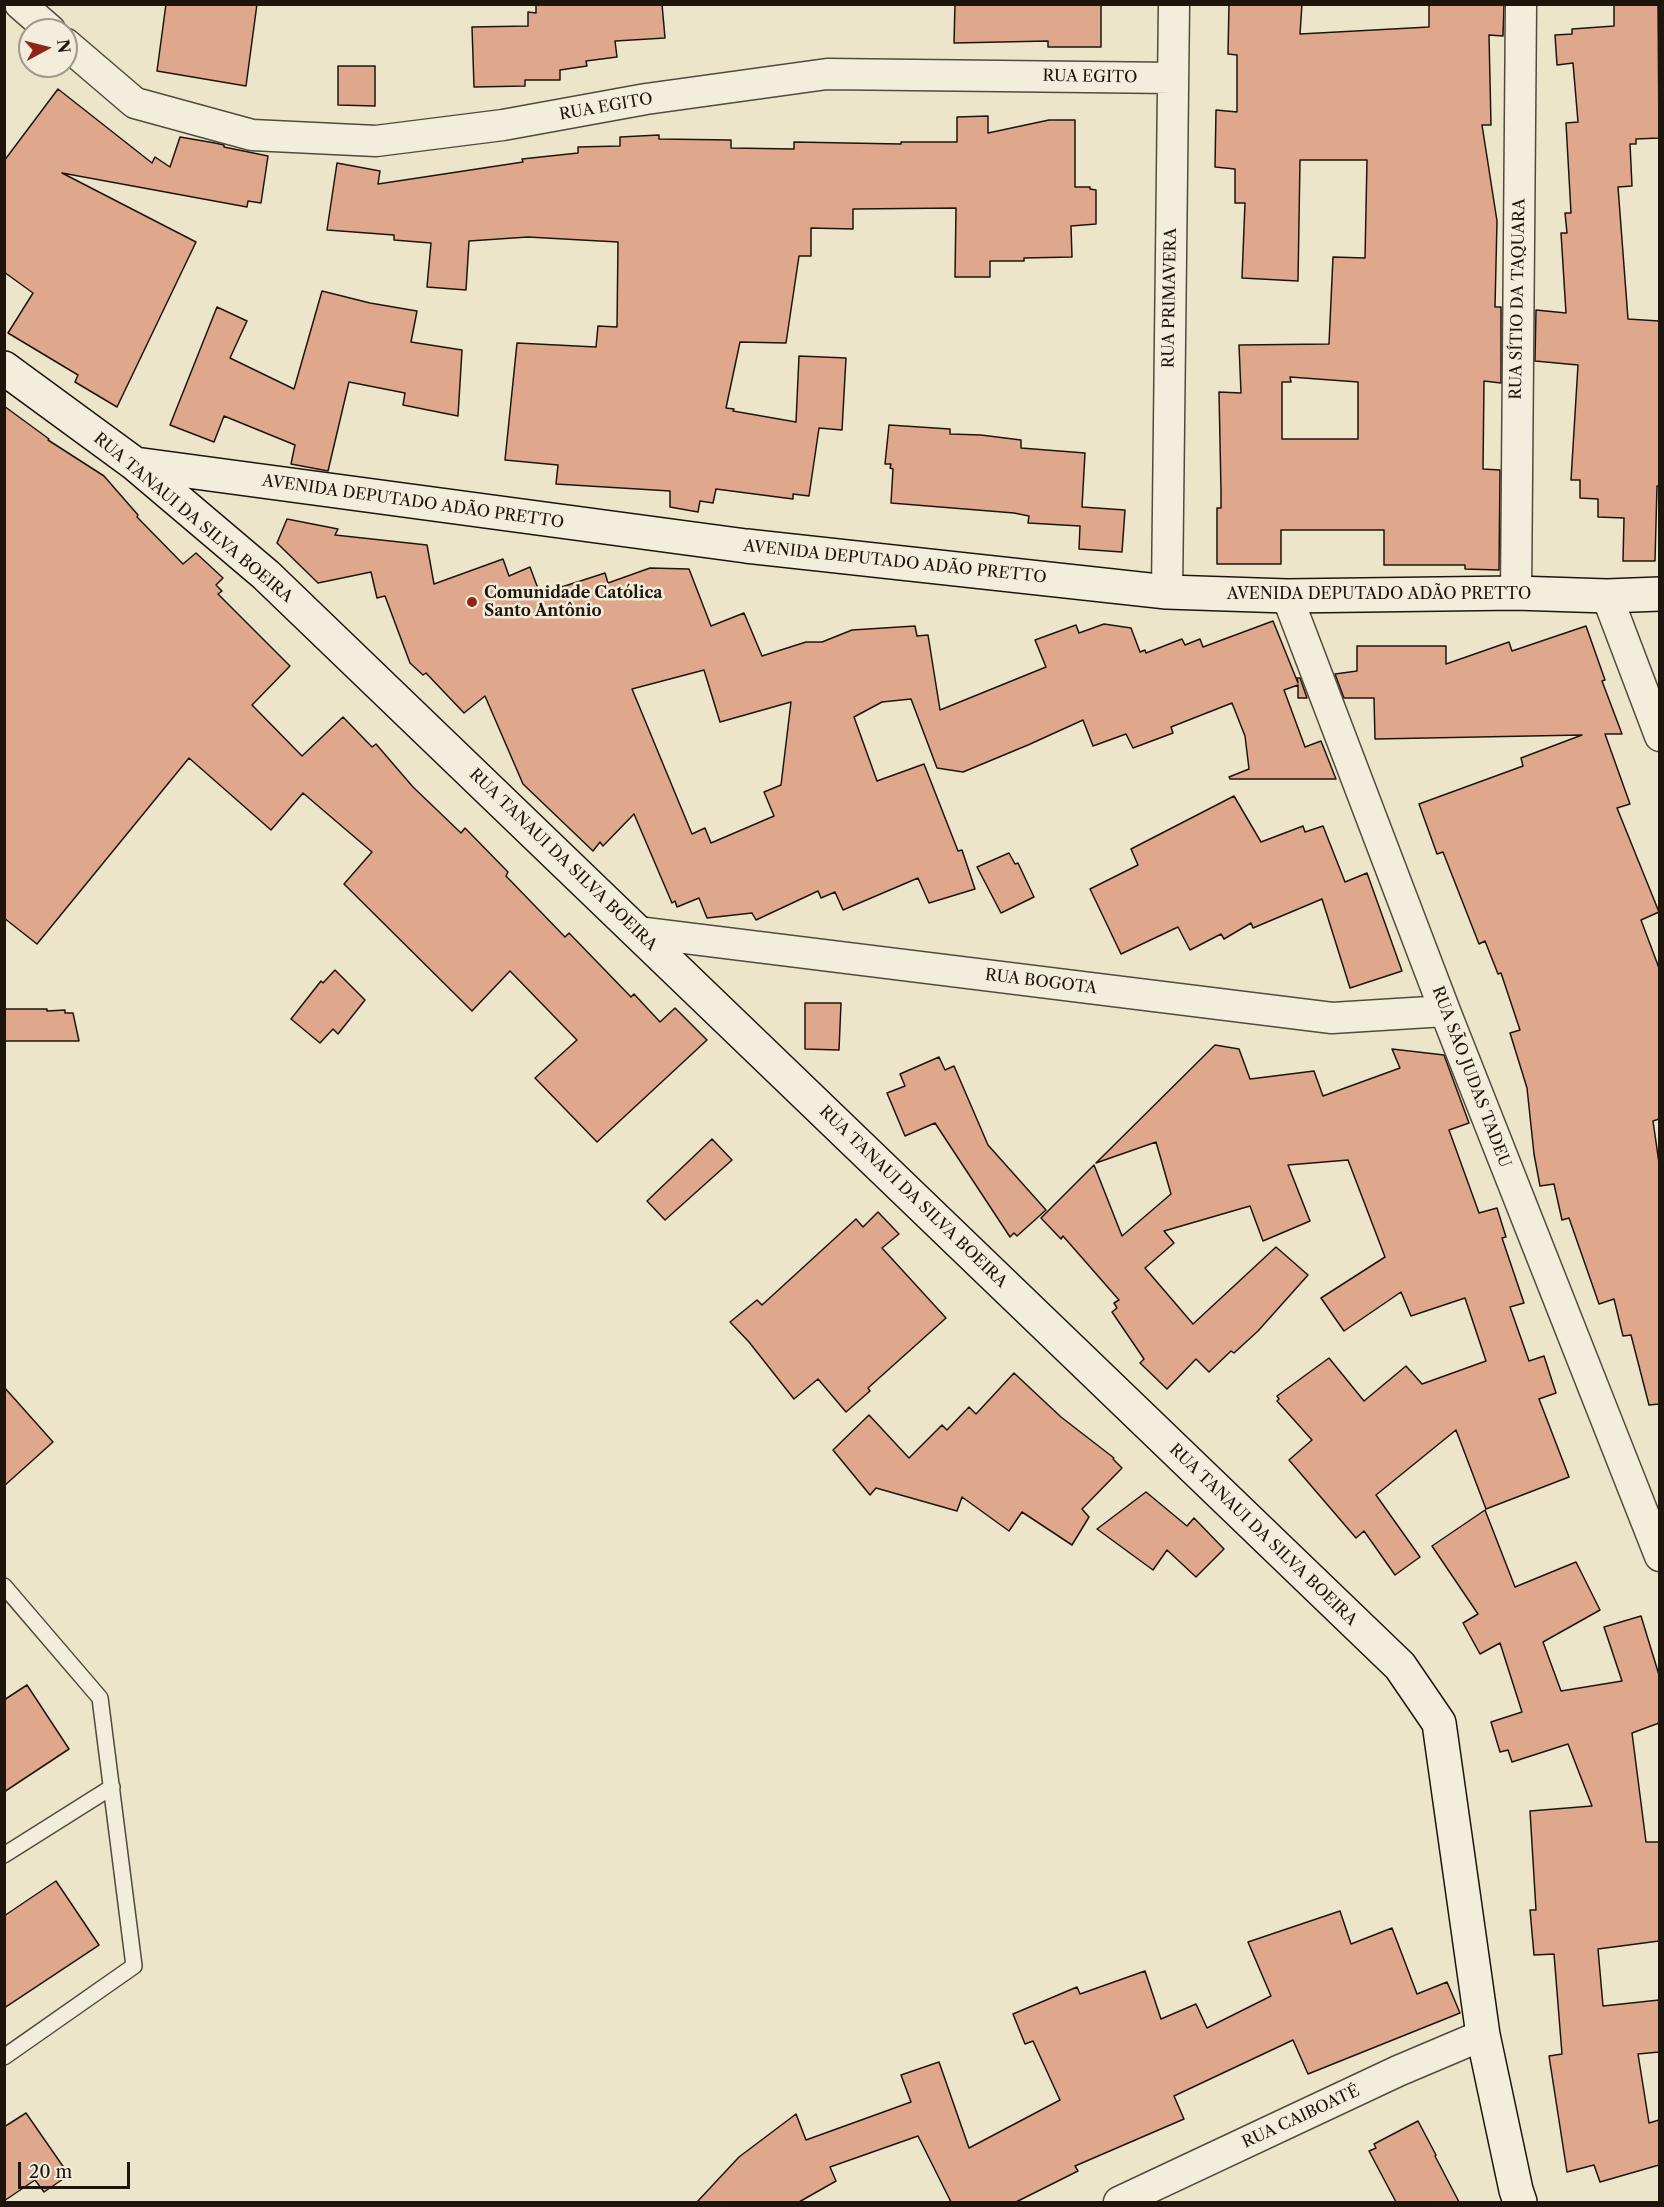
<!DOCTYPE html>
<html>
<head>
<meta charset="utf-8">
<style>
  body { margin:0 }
  #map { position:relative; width:1664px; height:2207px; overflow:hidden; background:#ede5c9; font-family:"Libre Caslon Text",serif }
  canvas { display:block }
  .frame { position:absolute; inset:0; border:6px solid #1e160d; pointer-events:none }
  .north { position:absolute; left:18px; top:18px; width:60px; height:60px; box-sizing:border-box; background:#f3eedc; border:2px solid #9e9889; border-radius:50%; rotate:83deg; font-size:16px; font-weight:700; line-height:24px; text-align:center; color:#1e160d }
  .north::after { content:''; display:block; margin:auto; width:21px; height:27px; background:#8f2418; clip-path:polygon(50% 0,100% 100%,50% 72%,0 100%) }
  .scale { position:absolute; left:18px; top:2162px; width:112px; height:27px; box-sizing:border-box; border:3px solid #1e160d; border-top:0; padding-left:8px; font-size:18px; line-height:21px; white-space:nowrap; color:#1e160d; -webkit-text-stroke:4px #f3eedc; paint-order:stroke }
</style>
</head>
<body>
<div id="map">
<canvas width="1664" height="2207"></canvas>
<div class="frame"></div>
<div class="north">N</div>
<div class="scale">20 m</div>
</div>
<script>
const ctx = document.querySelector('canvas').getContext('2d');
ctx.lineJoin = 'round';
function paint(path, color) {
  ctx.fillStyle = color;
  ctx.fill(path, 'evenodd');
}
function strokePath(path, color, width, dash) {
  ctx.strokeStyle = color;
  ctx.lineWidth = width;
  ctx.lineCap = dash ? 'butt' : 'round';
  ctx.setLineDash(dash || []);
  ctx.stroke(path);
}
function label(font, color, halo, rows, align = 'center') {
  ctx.font = font + ' "Libre Caslon Text",serif';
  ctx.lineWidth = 5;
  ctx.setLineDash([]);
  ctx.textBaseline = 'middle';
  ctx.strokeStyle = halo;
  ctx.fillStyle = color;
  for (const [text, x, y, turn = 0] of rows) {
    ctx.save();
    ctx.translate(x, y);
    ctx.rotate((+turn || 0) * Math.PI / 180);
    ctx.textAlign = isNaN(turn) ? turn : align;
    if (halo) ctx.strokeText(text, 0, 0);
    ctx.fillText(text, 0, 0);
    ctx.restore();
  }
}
const building = new Path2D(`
  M 166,4 L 257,4 L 246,86 L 157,71 Z
  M 536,4 L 662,4 L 665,38 L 615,41 L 617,57 L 586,61 L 587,66 L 560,70 L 560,80 L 525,80 L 525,86 L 474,87 L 472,27 L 528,26 L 528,12 L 536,13 Z
  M 955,4 L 1101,4 L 1101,47 L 1048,47 L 1048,41 L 954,43 Z
  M 1229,4 L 1302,4 L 1300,34 L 1429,27 L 1429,4 L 1504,4 L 1503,36 L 1489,35 L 1491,125 L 1482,125 L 1497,221 L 1495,307 L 1501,307 L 1501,383 L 1484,381 L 1483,469 L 1500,470 L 1499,570 L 1465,569 L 1465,565 L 1384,565 L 1384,530 L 1281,530 L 1281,564 L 1217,564 L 1217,508 L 1221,508 L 1221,491 L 1219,392 L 1241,393 L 1239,345 L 1329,344 L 1333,257 L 1365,258 L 1367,160 L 1300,160 L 1298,281 L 1242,278 L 1245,203 L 1235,203 L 1235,169 L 1215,167 L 1216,110 L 1237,112 L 1237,55 L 1228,54 ZM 1290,377 L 1358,382 L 1358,439 L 1282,439 L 1282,382 L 1291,382 Z
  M 1614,4 L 1658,4 L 1659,138 L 1636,139 L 1636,144 L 1630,144 L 1632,186 L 1618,187 L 1628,319 L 1659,321 L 1659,486 L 1657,486 L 1655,561 L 1623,561 L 1624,518 L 1598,517 L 1598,499 L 1580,498 L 1580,480 L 1571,480 L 1578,365 L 1535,361 L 1536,310 L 1566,313 L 1561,233 L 1567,233 L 1565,213 L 1571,213 L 1566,123 L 1578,122 L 1573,63 L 1557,65 L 1555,35 L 1572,34 L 1572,29 L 1614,26 Z
  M 338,66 L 375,66 L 375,106 L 338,105 Z
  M 58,89 L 152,163 L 155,157 L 170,167 L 180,137 L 215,143 L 224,145 L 224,147 L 268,156 L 261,203 L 248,201 L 247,207 L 62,173 L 196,242 L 117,407 L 75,382 L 78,375 L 8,333 L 33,293 L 4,272 L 4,161 Z
  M 988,116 L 988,133 L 1049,120 L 1075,120 L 1075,187 L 1090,187 L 1090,189 L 1096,190 L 1096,224 L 1071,226 L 1072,257 L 1024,258 L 1024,261 L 990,261 L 990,277 L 955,277 L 956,208 L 853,209 L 853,229 L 811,228 L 811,256 L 799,256 L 786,343 L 740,342 L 726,408 L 734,409 L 733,411 L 796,422 L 799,356 L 846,358 L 842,430 L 819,428 L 809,496 L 793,494 L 793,499 L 716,489 L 713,503 L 700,501 L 698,512 L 670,507 L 670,491 L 556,484 L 558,465 L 505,460 L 517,343 L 596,347 L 598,326 L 617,327 L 618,242 L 528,237 L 469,241 L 466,290 L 427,287 L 431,243 L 394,240 L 394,235 L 327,230 L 337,163 L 380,171 L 378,184 L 523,162 L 522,159 L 578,153 L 578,147 L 620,146 L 620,137 L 659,135 L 659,139 L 731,140 L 731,148 L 794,149 L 794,142 L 901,144 L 901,142 L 957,142 L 957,117 Z
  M 322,291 L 370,303 L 417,311 L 411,342 L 462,350 L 458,416 L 403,405 L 405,393 L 349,382 L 328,471 L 291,464 L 295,445 L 224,416 L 214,442 L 170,425 L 217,307 L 247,321 L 230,358 L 294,389 Z
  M 4,406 L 49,439 L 48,440 L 104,476 L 138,515 L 137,517 L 183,564 L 196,553 L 223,578 L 216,585 L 222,591 L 218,594 L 290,666 L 252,705 L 302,756 L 343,717 L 372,747 L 376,744 L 413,787 L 461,833 L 465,828 L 508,872 L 506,876 L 565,937 L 569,933 L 631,997 L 634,994 L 660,1022 L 675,1008 L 707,1040 L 597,1142 L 535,1078 L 577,1040 L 510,971 L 472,1011 L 344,884 L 372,852 L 303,793 L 271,830 L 189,758 L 37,944 L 4,918 Z
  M 889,425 L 950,429 L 950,434 L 981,435 L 1021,440 L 1021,448 L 1085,453 L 1082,507 L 1125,510 L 1122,552 L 1079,549 L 1080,526 L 1028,523 L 1029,516 L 1014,513 L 891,503 L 893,469 L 890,468 L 891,464 L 885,464 Z
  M 287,519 L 338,529 L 335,535 L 427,545 L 434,584 L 503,559 L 509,576 L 530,567 L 540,594 L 605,573 L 608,583 L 650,568 L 689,569 L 711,626 L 744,613 L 762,656 L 806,642 L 822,642 L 852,630 L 915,626 L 917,636 L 928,635 L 940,710 L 1046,667 L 1035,640 L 1076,625 L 1079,633 L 1104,624 L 1131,628 L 1140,652 L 1145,650 L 1146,653 L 1182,639 L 1185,645 L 1200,639 L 1203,647 L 1273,621 L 1298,683 L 1297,678 L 1300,678 L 1307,698 L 1298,698 L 1298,685 L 1284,690 L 1305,747 L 1321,741 L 1336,779 L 1230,779 L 1229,777 L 1249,769 L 1245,736 L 1232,703 L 1171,727 L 1173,733 L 1133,748 L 1126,734 L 1093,746 L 1083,720 L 1028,745 L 963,772 L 937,768 L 911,699 L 882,702 L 854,717 L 877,781 L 924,764 L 958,851 L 962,850 L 975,889 L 929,903 L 918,878 L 843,910 L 835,892 L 821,898 L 818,891 L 756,920 L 752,913 L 707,918 L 699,898 L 677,907 L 675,901 L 672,903 L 634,814 L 603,846 L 600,842 L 593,851 L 523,784 L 485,696 L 464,713 L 426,673 L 423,675 L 410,663 L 385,596 L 377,598 L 371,572 L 318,583 L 277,543 ZM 704,670 L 720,722 L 791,702 L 781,785 L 764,792 L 774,816 L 711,843 L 705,828 L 692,834 L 632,689 Z
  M 1586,626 L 1605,680 L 1602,681 L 1622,734 L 1605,734 L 1630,804 L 1617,808 L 1659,912 L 1641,920 L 1659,968 L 1659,1119 L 1653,1121 L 1659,1163 L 1659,1404 L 1649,1405 L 1631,1335 L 1623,1336 L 1614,1299 L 1599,1304 L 1569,1218 L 1562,1220 L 1554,1184 L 1540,1186 L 1534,1154 L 1527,1088 L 1510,1033 L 1520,1030 L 1501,973 L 1498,974 L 1485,941 L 1479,944 L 1443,852 L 1437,854 L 1419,804 L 1523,766 L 1521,758 L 1582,735 L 1375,739 L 1374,698 L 1344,698 L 1335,674 L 1357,671 L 1357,646 L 1446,646 L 1446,664 L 1509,642 L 1512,651 Z
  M 1234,796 L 1261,842 L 1303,826 L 1305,832 L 1323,826 L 1345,882 L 1367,873 L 1402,971 L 1350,988 L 1322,899 L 1253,928 L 1251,923 L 1224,939 L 1221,934 L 1190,950 L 1178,927 L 1121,954 L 1090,889 L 1138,865 L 1131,849 Z
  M 1009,853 L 1015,864 L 1018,863 L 1034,897 L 1001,913 L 977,867 Z
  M 335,970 L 365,1000 L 338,1034 L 333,1029 L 320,1043 L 291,1019 L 321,981 L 323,983 Z
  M 805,1003 L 841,1003 L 839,1050 L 805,1049 Z
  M 4,1009 L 47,1009 L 47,1011 L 65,1010 L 65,1013 L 73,1013 L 79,1041 L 4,1041 Z
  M 1215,1045 L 1239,1049 L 1250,1079 L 1314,1071 L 1323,1096 L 1400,1068 L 1392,1049 L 1444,1055 L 1469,1123 L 1449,1130 L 1479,1213 L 1497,1208 L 1506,1237 L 1502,1238 L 1524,1303 L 1510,1307 L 1529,1361 L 1544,1356 L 1556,1393 L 1539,1399 L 1569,1477 L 1486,1509 L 1456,1430 L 1376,1495 L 1420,1557 L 1395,1575 L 1364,1531 L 1356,1538 L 1289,1460 L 1312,1440 L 1277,1401 L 1279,1399 L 1277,1396 L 1329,1358 L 1364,1401 L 1406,1366 L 1422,1384 L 1486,1361 L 1465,1298 L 1411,1316 L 1401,1292 L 1344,1331 L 1321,1298 L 1385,1257 L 1348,1160 L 1288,1165 L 1310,1221 L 1263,1241 L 1250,1206 L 1164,1231 L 1174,1243 L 1145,1268 L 1193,1324 L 1276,1247 L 1308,1275 L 1258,1331 L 1234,1353 L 1231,1351 L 1209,1372 L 1196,1359 L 1167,1389 L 1140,1363 L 1144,1359 L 1112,1312 L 1117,1308 L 1114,1303 L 1119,1300 L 1063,1236 L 1061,1239 L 1041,1218 L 1094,1165 L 1122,1236 L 1171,1194 L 1156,1142 L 1096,1163 Z
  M 939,1057 L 945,1070 L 954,1066 L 988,1145 L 1046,1210 L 1017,1236 L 1014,1233 L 1010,1237 L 935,1123 L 905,1136 L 887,1093 L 905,1086 L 900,1074 Z
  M 712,1139 L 732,1160 L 665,1220 L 647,1201 Z
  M 878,1212 L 899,1234 L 882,1248 L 946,1318 L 868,1388 L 870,1391 L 846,1412 L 818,1379 L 794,1399 L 749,1342 L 730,1322 L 757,1300 L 762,1305 L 856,1219 L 863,1227 Z
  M 1014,1373 L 1061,1417 L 1114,1458 L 1113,1459 L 1122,1468 L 1082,1509 L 1089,1517 L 1072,1545 L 1022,1512 L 1009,1531 L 962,1497 L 957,1511 L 876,1488 L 870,1495 L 833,1450 L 869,1415 L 909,1458 L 942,1425 L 947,1430 L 969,1407 L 976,1414 Z
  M 4,1387 L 53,1442 L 4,1486 Z
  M 1146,1492 L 1187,1526 L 1194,1518 L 1224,1549 L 1196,1577 L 1167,1550 L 1153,1570 L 1097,1529 Z
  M 1485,1510 L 1515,1587 L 1576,1562 L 1600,1610 L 1543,1642 L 1561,1691 L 1622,1681 L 1604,1627 L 1641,1616 L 1659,1675 L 1659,1723 L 1632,1733 L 1646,1842 L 1659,1842 L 1659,1941 L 1598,1949 L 1603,2006 L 1659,2000 L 1659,2052 L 1638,2054 L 1649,2123 L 1659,2120 L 1659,2165 L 1600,2182 L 1594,2165 L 1567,2172 L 1549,2056 L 1562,2054 L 1554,1954 L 1534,1955 L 1530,1910 L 1536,1910 L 1530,1811 L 1592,1806 L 1568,1744 L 1512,1762 L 1508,1750 L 1500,1752 L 1491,1722 L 1522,1712 L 1500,1643 L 1480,1654 L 1463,1623 L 1478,1614 L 1432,1546 Z
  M 27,1685 L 69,1749 L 4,1792 L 4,1700 Z
  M 56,1881 L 99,1945 L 4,2008 L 4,1916 Z
  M 1340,1911 L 1351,1944 L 1392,1928 L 1417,1994 L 1447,1982 L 1460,2013 L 1308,2074 L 1293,2040 L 1174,2096 L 1184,2119 L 1075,2166 L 1078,2171 L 1016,2202 L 951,2202 L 918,2136 L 830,2167 L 836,2181 L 799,2202 L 697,2202 L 739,2157 L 796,2114 L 806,2140 L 911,2102 L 901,2075 L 939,2062 L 969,2148 L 1060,2100 L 1033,2041 L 1025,2044 L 1013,2014 L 1077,1987 L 1080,1994 L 1145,1971 L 1161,2019 L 1196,2004 L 1207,2028 L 1271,1996 L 1248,1942 Z
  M 26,2113 L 69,2175 L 44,2192 L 35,2180 L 4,2201 L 4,2127 Z
  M 1418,2121 L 1436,2155 L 1435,2156 L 1459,2202 L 1396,2202 L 1369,2151 L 1376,2148 L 1374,2144 Z`);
paint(building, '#dfa88d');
strokePath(building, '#1e160d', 1.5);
const lane = new Path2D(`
  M 4,1586 L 100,1698 L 134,1966 L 4,2057
  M 4,1855 L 112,1787`);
const street = new Path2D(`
  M 20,4 L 50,30
  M 66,44 L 135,103 L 252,135 L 376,141 L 503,125 L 646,99 L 827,74 L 1173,78
  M 1167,592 L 1174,4
  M 1516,593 L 1521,4
  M 1287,596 L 1445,1011 L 1660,1556
  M 1607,596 L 1660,736
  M 637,932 L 1332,1018 L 1445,1011
  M 1119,2202 L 1398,2071 L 1483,2035`);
const secondary = new Path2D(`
  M 4,368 L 135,464 L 266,575 L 1400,1666 L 1439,1723 L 1483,2035 L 1516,2190 L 1520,2202
  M 135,464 L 746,546 L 1167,592 L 1287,596 L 1516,593 L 1607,596 L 1660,594`);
strokePath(lane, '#524a3c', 18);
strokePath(street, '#524a3c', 33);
strokePath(secondary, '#1e160d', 36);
strokePath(lane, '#f3eedc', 15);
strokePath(street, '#f3eedc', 30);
strokePath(secondary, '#f3eedc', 33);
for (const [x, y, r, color] of [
  [472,602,6,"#8f2418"]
]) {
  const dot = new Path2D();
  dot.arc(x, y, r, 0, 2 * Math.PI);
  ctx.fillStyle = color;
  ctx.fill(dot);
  strokePath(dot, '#f3eedc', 2);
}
label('16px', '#1e160d', '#f3eedc', [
  ["RUA EGITO",1090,77,1],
  ["RUA EGITO",606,107,-10],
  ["RUA PRIMAVERA",1170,298,-89],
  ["RUA SÍTIO DA TAQUARA",1518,299,-89],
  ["AVENIDA DEPUTADO ADÃO PRETTO",413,502,8],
  ["RUA TANAUI DA SILVA BOEIRA",193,518,40],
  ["AVENIDA DEPUTADO ADÃO PRETTO",895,562,6],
  ["AVENIDA DEPUTADO ADÃO PRETTO",1379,594],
  ["RUA TANAUI DA SILVA BOEIRA",563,860,44],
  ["RUA BOGOTA",1041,982,7],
  ["RUA SÃO JUDAS TADEU",1471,1077,69],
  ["RUA TANAUI DA SILVA BOEIRA",913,1197,44],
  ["RUA TANAUI DA SILVA BOEIRA",1263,1535,44],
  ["RUA CAIBOATÉ",1301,2117,-25]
]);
label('bold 16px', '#1e160d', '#f3eedc', [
  ["Comunidade Católica",484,593],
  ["Santo Antônio",484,611]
], 'left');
</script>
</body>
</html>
